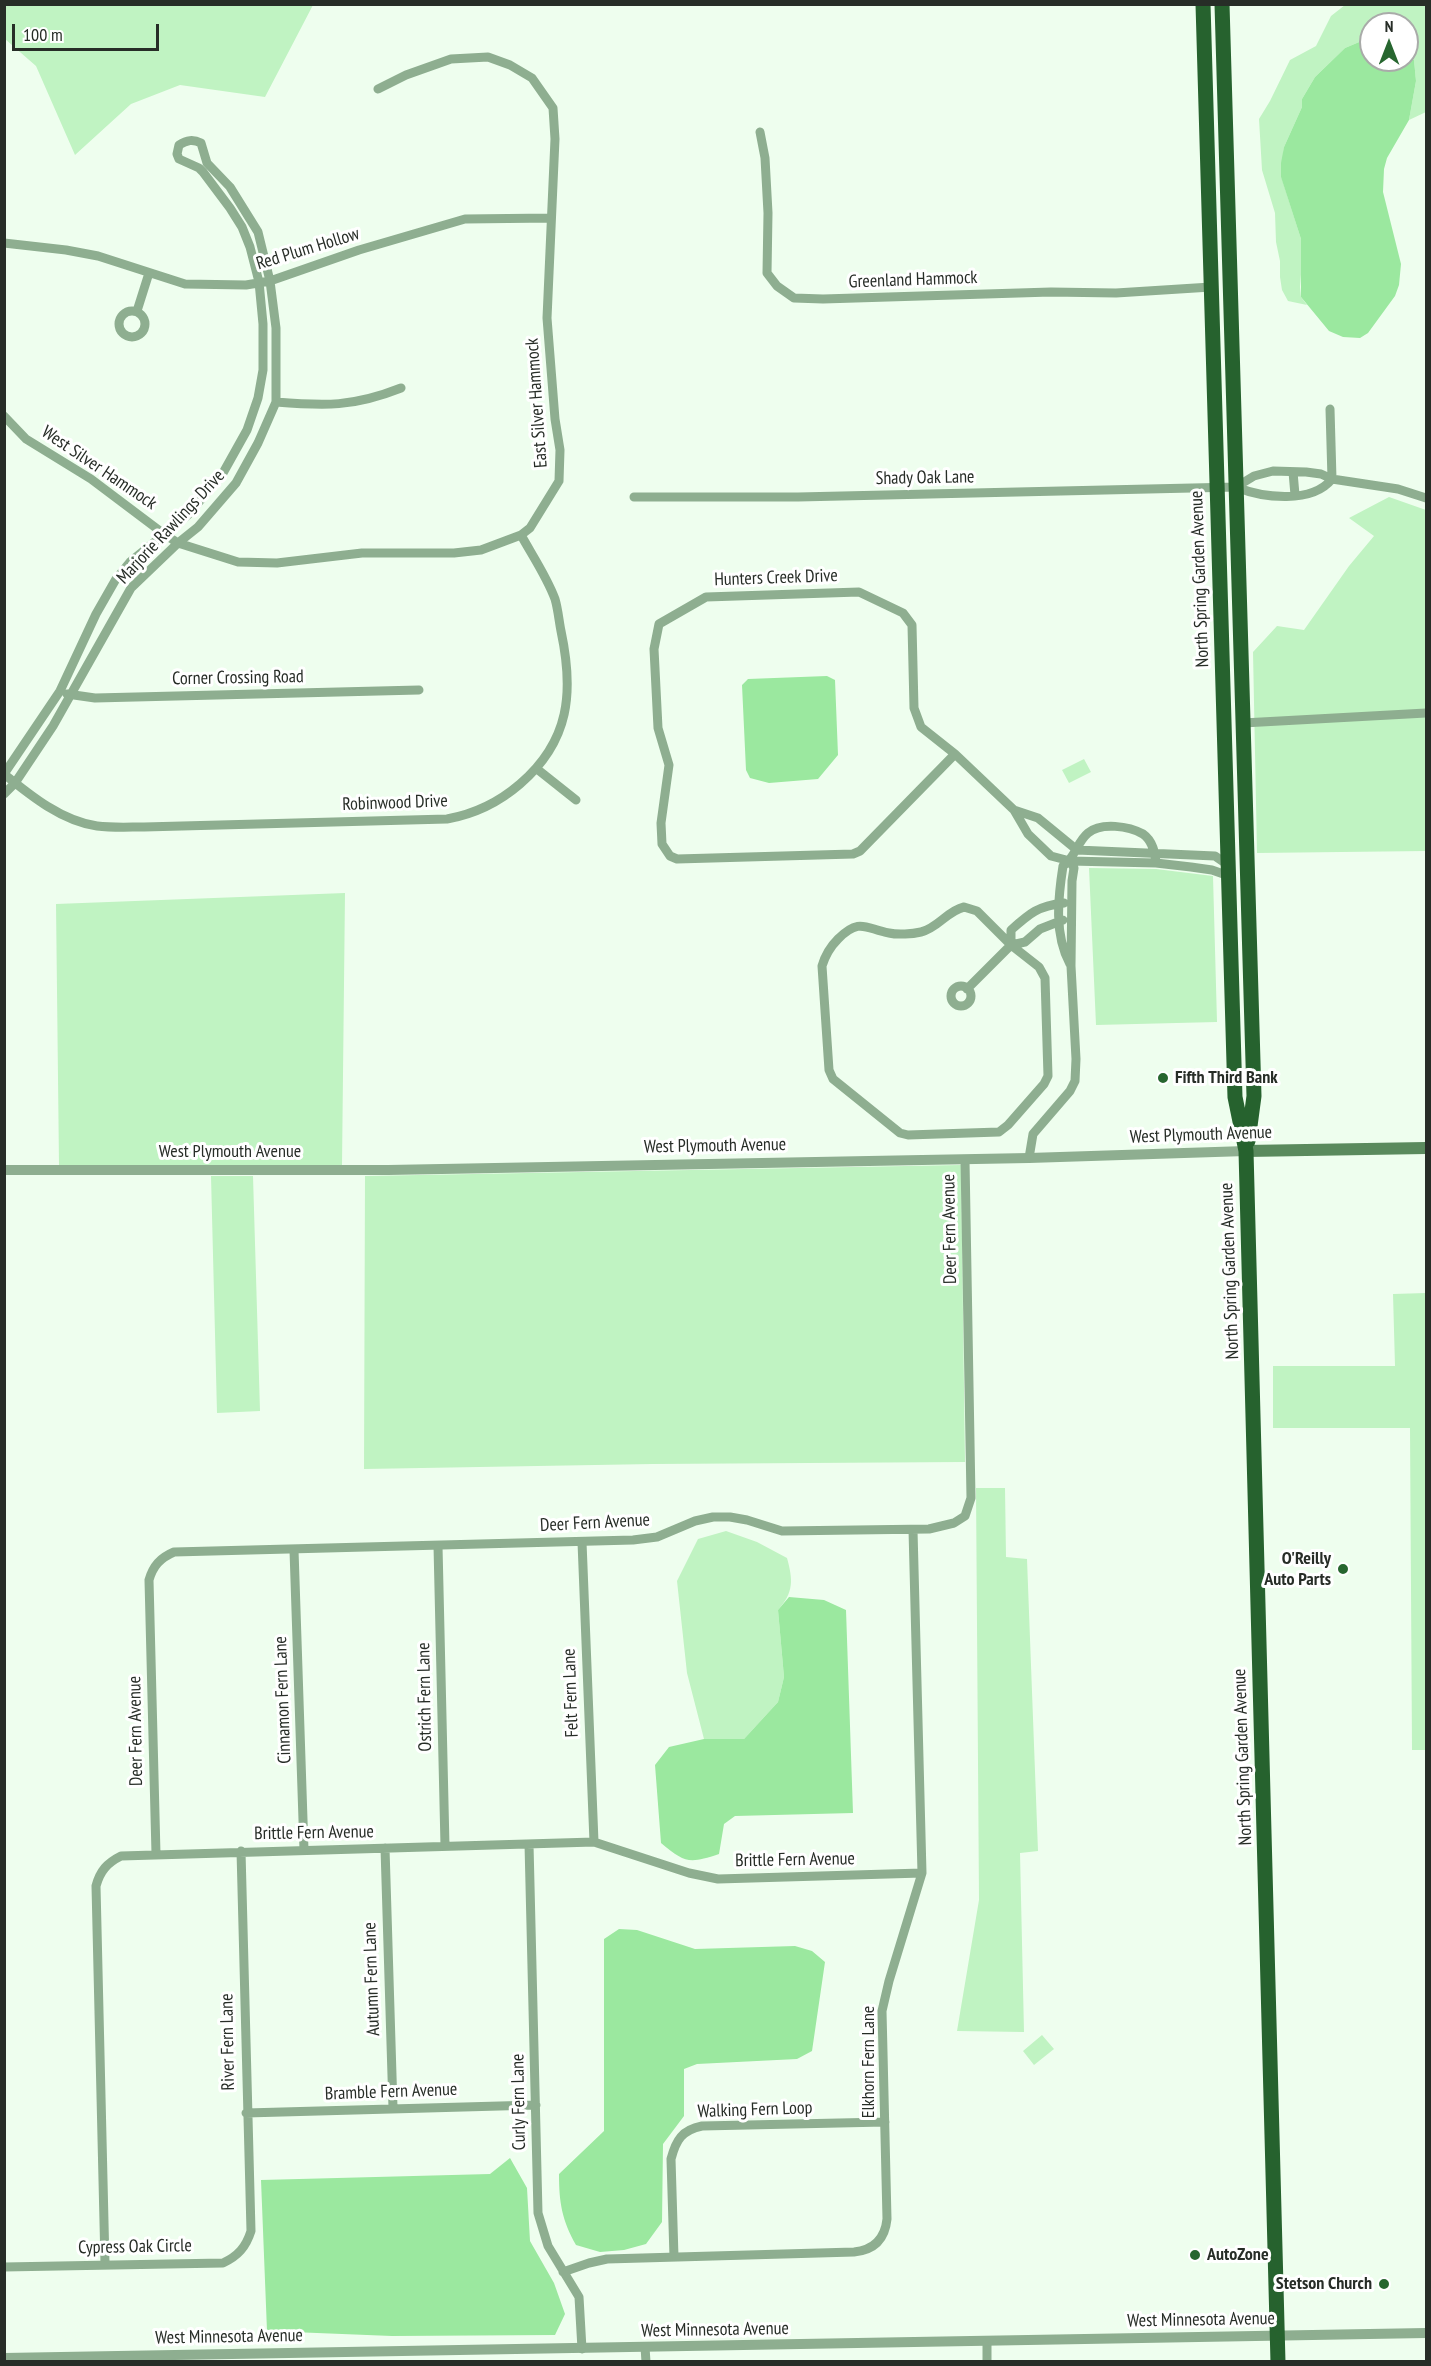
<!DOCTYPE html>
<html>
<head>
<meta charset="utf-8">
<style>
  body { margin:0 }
  #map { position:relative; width:1431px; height:2366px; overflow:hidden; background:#eefeee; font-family:"PT Sans Narrow",sans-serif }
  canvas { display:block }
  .frame { position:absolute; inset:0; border:6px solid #272d27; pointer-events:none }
  .north { position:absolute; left:1359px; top:12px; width:60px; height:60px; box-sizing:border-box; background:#fff; border:2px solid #a9aba9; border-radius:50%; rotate:0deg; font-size:16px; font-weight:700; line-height:24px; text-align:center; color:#272d27 }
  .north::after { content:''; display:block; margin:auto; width:21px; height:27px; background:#27662f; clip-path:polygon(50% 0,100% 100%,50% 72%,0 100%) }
  .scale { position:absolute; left:12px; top:24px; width:147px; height:27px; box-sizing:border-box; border:3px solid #272d27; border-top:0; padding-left:8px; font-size:18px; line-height:21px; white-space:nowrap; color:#272d27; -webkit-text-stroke:4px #fff; paint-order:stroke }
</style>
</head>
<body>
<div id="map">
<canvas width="1431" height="2366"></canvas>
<div class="frame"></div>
<div class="north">N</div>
<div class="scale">100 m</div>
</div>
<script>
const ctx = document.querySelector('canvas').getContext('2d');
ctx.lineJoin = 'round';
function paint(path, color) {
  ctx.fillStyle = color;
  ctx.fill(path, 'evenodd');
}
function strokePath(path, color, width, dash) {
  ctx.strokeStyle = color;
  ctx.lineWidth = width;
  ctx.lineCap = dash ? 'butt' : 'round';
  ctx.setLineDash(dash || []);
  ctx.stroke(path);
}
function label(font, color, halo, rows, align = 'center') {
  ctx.font = font + ' "PT Sans Narrow",sans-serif';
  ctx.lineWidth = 6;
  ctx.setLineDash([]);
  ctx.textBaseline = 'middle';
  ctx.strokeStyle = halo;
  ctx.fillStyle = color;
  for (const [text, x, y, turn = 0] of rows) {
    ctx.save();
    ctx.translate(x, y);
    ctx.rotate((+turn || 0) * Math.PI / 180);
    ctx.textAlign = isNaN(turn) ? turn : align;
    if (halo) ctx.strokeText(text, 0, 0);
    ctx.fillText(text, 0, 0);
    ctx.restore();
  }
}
paint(new Path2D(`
  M 5,4 L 313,4 L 313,5 L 265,97 L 180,85 L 131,104 L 75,155 L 36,66 L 5,39 Z
  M 1345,5 L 1426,5 L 1426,112 L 1409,120 L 1416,81 L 1414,60 L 1407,58 L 1407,24 L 1371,24 L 1371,37 L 1345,48 L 1315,77 L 1302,99 L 1302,107 L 1284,147 L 1281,176 L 1301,239 L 1302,262 L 1300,287 L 1301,297 L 1307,305 L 1288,301 L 1282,290 L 1280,277 L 1280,261 L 1276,242 L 1275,213 L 1262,170 L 1259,119 L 1270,101 L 1290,60 L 1316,46 L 1331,16 Z
  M 1389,497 L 1426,510 L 1426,851 L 1257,853 L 1253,652 L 1277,626 L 1304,630 L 1349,566 L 1374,536 L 1349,518 Z
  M 1084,759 L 1091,772 L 1069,783 L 1062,770 Z
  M 1089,868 L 1156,869 L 1213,876 L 1217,1022 L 1096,1025 Z
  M 345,893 L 342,1165 L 59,1165 L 56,904 Z
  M 961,1165 L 965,1462 L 653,1464 L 364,1469 L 365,1176 Z
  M 211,1176 L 253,1176 L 260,1411 L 217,1413 Z
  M 1426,1293 L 1426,1750 L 1412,1750 L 1410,1428 L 1273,1428 L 1273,1366 L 1395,1366 L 1393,1294 Z
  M 976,1488 L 1005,1488 L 1006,1557 L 1027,1559 L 1038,1851 L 1020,1853 L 1024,2032 L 957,2031 L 979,1900 Z
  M 726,1531 L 757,1542 L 787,1558 C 793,1580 794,1592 778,1610 L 784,1677 L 778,1702 L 744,1739 L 704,1739 L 687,1673 L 677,1581 L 698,1539 Z
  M 1042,2035 L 1054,2049 L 1034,2065 L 1023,2051 Z`), '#c0f3c2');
paint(new Path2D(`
  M 1371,37 L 1371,60 L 1407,60 L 1407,58 L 1414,60 L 1416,81 L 1409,120 L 1387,158 L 1384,169 L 1383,192 L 1401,264 L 1399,285 L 1395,296 L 1368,333 L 1360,338 L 1343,337 L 1329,331 L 1301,297 L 1301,239 L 1281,177 L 1281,163 L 1284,147 L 1302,107 L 1302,99 L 1315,77 L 1345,48 Z
  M 827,676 L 835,680 L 838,755 L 818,779 L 769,783 L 750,778 L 746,770 L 742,685 L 748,679 Z
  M 789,1597 L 824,1600 L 846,1610 L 853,1813 L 735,1816 L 724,1824 L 719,1854 C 689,1864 685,1863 661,1843 L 655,1765 L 669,1747 L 704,1739 L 744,1739 L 778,1702 L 784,1677 L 778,1610 Z
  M 619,1929 L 637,1930 L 695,1949 L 795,1946 L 812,1951 L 825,1962 L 812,2051 L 797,2059 L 697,2064 L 684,2069 L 684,2116 L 663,2144 L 662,2222 L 646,2244 L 624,2250 L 600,2252 L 576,2245 C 562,2220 559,2203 559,2174 L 604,2131 L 604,1939 Z
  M 510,2158 L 527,2188 L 530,2241 L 554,2283 L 565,2314 L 555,2335 L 392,2336 L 267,2331 L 261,2180 L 490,2174 Z`), '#9be89f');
strokePath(new Path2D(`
  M 760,132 L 765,158 L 768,213 L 767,273 L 777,286 L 794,298 L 823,299 L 1051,292 L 1116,293 L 1211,287
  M 4,243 L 66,250 L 98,256 L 185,284 L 246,285 L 270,281 L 359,250 L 465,219 L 551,218
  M119 324a13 13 0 1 1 26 0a13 13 0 1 1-26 0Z
  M 137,311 L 149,273
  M 276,402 C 325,406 353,407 401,388
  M 1330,409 L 1332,479
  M 4,416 L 26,439 L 91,479 L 164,534 L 178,543 L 238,562 L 277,563 L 362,553 L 454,553 L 481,550 L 521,535 L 530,528 L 559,481 L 560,450 L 555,419 L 547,318 L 555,139 L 553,108 L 532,78 L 510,65 L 488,57 L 451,59 L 406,75 L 378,89
  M 1293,472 L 1295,495
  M 1236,487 L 1254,476 L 1273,471 L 1306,472 L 1321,474 L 1332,479 L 1398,489 L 1426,498
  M 634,497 L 798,497 L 1236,487 C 1263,498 1312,504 1332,479
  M 859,592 L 903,613 L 912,625 L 914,708 L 921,727 L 955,754 L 860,851 L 853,854 L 677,859 L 670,856 L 662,844 L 661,823 L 669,765 L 658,728 L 654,649 L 659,624 L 706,597 Z
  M 67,694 L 95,698 L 419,690
  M 1243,723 L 1426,713
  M 955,754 L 1014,810 L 1028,834 L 1051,856 L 1070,861 L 1156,863 L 1191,867 L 1212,870 L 1229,876
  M 537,769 L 576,800
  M 4,774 L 60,691 L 96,614 L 116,579 L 130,562 L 189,514 L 223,473 L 247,430 L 258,398 L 263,370 L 263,324 L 259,282 L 250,247 L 242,227 L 230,208 L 203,172 L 199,168 L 179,159 L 177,154 L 179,145 C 187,140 193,139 201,143 L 207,163 L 230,187 L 258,232 L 270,281 L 276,328 L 276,402 L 258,443 L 236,483 L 198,527 L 178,543 L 131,588 L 53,726 L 15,783 L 4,794
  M 4,774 C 31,796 62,821 97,826 C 113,828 129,827 144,827 L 447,819 C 475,814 498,803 520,784 C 570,741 574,692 561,631 C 559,621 558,609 555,599 C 547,577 532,555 521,535
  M 1014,810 L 1038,818 L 1077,850 L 1215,856 L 1228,865
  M 964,907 L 977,911 L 1011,945 L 1039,967 L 1045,978 L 1048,1076 L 1044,1084 L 1008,1125 L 999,1132 L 908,1135 L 900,1133 L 833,1079 L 829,1070 L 822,966 C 825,956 830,947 838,939 C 860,917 866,929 889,933 C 898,935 912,934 921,932 C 938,928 947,911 964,907 Z
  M 1011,945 L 1011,930 C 1030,913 1038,906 1064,903
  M 1070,964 C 1054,935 1058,898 1063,866 C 1075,858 1077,842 1088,833 C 1101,822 1129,826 1143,834 C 1153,841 1155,853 1156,863
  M951 996a10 10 0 1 1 20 0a10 10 0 1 1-20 0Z
  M 967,989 L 1011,945 L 1025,942 L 1040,929 L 1063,920
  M 1029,1158 L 1033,1134 L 1070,1091 L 1075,1081 L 1076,1059 L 1071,966 L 1072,881 L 1074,868 L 1070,861
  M 582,1542 L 594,1842
  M 438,1546 L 445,1846
  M 294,1550 L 304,1850
  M 529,1844 L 538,2213 L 548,2246 L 579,2297 L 582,2349
  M 385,1848 L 393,2108
  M 156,1854 L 149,1580 C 153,1566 160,1558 174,1552 L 633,1540 L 657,1537 L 695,1521 L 713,1517 L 730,1517 L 747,1520 L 782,1531 L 929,1529 L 954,1523 L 965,1516 L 971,1498 L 965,1160
  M 246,2113 L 536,2105
  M 674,2257 L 671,2159 C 676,2140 682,2130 702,2126 L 885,2122
  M 105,2264 L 96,1886 C 100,1871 107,1863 121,1856 L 594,1842 L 689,1873 L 718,1879 L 922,1873
  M 4,2267 L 223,2263 C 238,2256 246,2247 251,2231 L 241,1851
  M 563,2272 L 589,2263 L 607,2259 L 854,2252 C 874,2250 885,2239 887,2219 L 882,2011 L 889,1981 L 922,1873 L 913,1530
  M 987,2342 L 987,2362
  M 645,2347 L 646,2362`), '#8eae90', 9);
strokePath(new Path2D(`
  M 4,1170 L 388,1170 L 1029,1158 L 1246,1151
  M 4,2358 L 1426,2333`), '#8eae90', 10);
strokePath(new Path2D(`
  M 1246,1151 L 1426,1148`), '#5a8a5d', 12);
strokePath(new Path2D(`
  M 1203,4 L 1235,1097 L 1246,1151 L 1278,2362
  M 1222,4 L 1254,1096 L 1248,1141`), '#26622e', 15);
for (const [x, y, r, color] of [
  [1163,1078,6,"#27662f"],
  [1343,1569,6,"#27662f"],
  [1195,2255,6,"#27662f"],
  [1384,2284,6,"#27662f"]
]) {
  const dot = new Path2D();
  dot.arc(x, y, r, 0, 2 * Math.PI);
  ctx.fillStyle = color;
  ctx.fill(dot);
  strokePath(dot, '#fff', 2);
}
label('18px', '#272d27', '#fff', [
  ["Red Plum Hollow",308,249,-17],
  ["Greenland Hammock",913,280,-2],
  ["East Silver Hammock",537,403,-94],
  ["West Silver Hammock",99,468,34],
  ["Shady Oak Lane",925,478,-1],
  ["Marjorie Rawlings Drive",171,527,-47],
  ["Hunters Creek Drive",776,578,-2],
  ["North Spring Garden Avenue",1200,579,-92],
  ["Corner Crossing Road",238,678,-1],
  ["Robinwood Drive",395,803,-2],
  ["West Plymouth Avenue",1201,1135,-2],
  ["West Plymouth Avenue",715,1146,-1],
  ["West Plymouth Avenue",230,1152],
  ["Deer Fern Avenue",950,1229,-91],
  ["North Spring Garden Avenue",1230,1271,-92],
  ["Deer Fern Avenue",595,1523,-3],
  ["Felt Fern Lane",571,1693,-92],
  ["Ostrich Fern Lane",425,1697,-91],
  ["Cinnamon Fern Lane",283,1700,-92],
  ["Deer Fern Avenue",136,1731,-91],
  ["North Spring Garden Avenue",1243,1757,-92],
  ["Brittle Fern Avenue",314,1833,-1],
  ["Brittle Fern Avenue",795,1860,-1],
  ["Autumn Fern Lane",372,1979,-92],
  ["River Fern Lane",228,2042,-91],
  ["Elkhorn Fern Lane",869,2062,-90],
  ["Bramble Fern Avenue",391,2092,-2],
  ["Curly Fern Lane",519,2102,-91],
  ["Walking Fern Loop",755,2110,-2],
  ["Cypress Oak Circle",135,2247,-1],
  ["West Minnesota Avenue",1201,2320,-1],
  ["West Minnesota Avenue",715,2330,-1],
  ["West Minnesota Avenue",229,2337,-1]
]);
label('bold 18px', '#272d27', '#fff', [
  ["Fifth Third Bank",1175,1078],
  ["O'Reilly",1331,1559,"right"],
  ["Auto Parts",1331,1580,"right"],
  ["AutoZone",1207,2255],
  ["Stetson Church",1372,2284,"right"]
], 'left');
</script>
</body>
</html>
